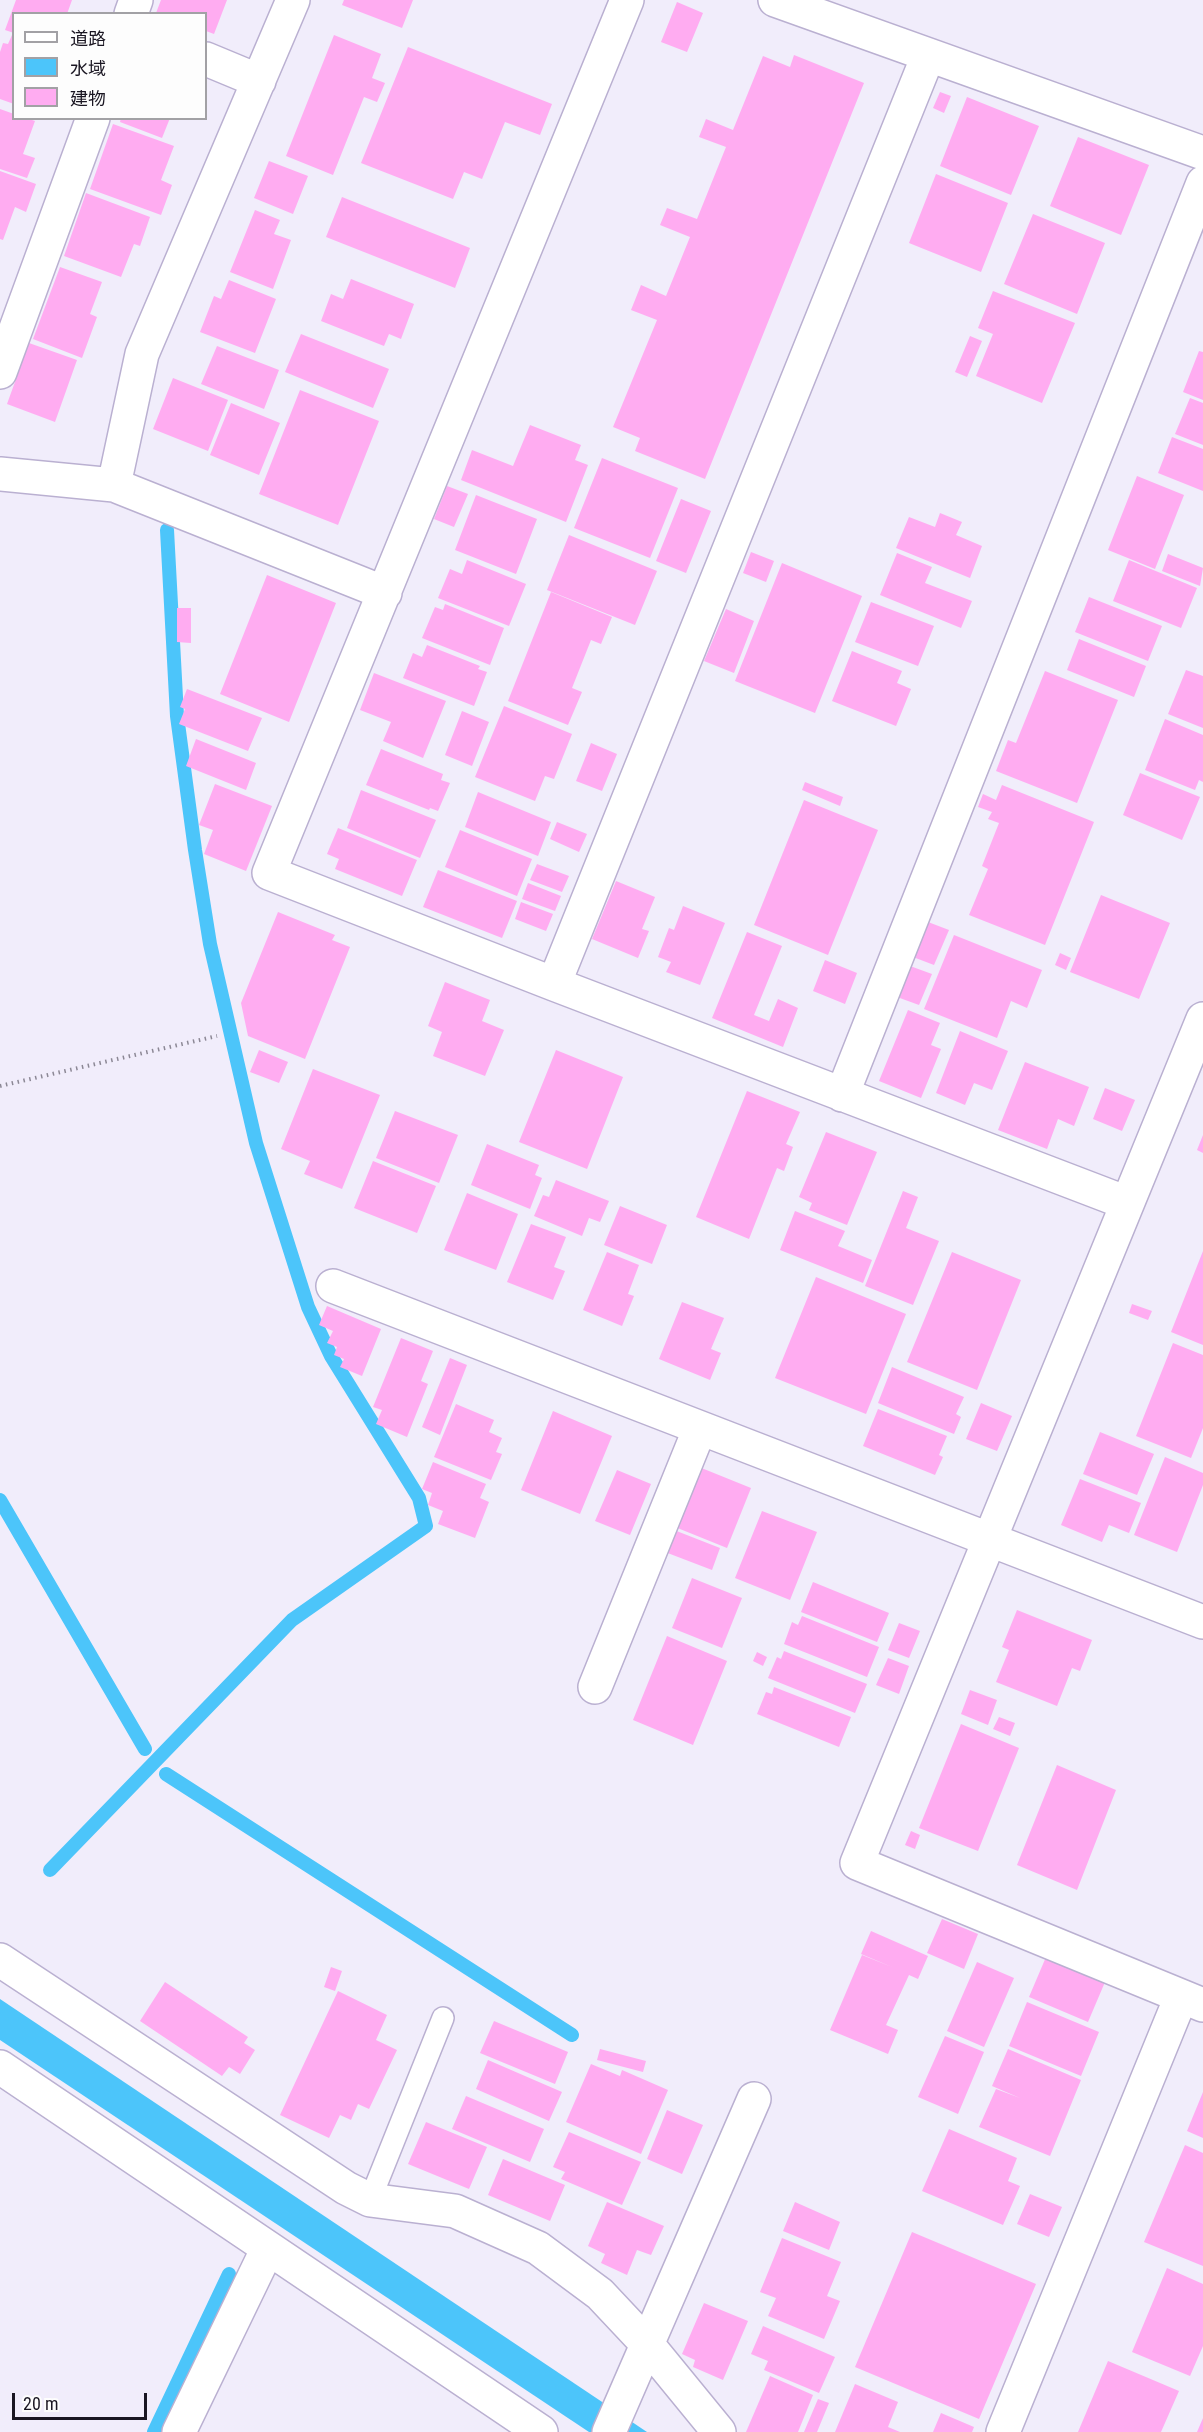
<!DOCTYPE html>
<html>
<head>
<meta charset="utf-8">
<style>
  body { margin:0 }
  #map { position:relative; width:1203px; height:2432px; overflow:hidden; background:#f1edfb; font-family:"Roboto Condensed","Noto Sans JP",sans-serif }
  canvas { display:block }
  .legend { position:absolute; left:12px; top:12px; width:195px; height:108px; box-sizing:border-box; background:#fdfdfd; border:2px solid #a2a1a5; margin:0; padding:8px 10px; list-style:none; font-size:18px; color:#1a1622 }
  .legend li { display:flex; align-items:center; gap:12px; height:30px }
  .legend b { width:30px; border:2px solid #a2a1a5 }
  .scale { position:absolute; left:12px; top:2393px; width:135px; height:27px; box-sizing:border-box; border:3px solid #1a1622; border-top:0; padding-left:8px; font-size:18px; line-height:21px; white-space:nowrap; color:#1a1622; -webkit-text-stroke:4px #fdfdfd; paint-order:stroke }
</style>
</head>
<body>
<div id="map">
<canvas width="1203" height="2432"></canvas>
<ul class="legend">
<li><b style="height:8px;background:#fff"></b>道路</li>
<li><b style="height:16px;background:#4cc5fa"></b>水域</li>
<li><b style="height:16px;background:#ffacf1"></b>建物</li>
</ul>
<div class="scale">20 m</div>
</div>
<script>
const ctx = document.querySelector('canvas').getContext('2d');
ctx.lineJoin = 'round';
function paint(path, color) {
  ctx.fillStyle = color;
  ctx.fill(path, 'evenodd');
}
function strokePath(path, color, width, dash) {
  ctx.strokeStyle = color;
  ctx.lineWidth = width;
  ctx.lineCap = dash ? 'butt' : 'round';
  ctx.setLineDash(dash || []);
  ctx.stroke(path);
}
paint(new Path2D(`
  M 0,1999 L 647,2432 L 589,2432 L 0,2040 Z`), '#4cc5fa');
strokePath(new Path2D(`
  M 0,1500 L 145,1749
  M 166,1774 L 572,2035
  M 50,1870 L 292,1620 L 426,1526 L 419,1498 L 331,1356 L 308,1307 L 256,1143 L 210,944 L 195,850 L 177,716 L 167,530
  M 154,2432 L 229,2274`), '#4cc5fa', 14);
paint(new Path2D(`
  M 16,0 L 72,0 L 67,14 L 14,14 L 14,33 L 5,30 Z
  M 161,0 L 227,0 L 214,34 L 206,31 L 206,14 L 156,13 Z
  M 344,0 L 413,0 L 402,28 L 342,5 Z
  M 677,2 L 703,13 L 687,52 L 661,42 Z
  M 12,35 L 14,36 L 14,104 L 0,99 L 0,52 L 3,43 L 8,44 Z
  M 334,35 L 381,54 L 372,78 L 385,83 L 377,102 L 364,97 L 333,175 L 286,156 Z
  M 408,47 L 552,104 L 540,135 L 505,122 L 482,179 L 464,172 L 453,199 L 361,163 Z
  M 794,55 L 864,83 L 705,479 L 635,451 L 640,438 L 613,427 L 657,320 L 631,310 L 641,285 L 666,296 L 690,237 L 660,225 L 667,208 L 697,219 L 726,147 L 699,137 L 706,119 L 733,130 L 763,56 L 790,67 Z
  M 940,92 L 951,96 L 944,113 L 933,108 Z
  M 967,97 L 1039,126 L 1011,195 L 940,166 Z
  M 0,109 L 14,114 L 14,118 L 26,118 L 35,121 L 23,154 L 35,158 L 27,178 L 0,169 Z
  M 121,118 L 170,118 L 162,138 L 120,122 Z
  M 113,124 L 174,146 L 161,180 L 172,185 L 161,215 L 90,189 Z
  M 1078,137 L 1149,165 L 1121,235 L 1050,206 Z
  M 269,161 L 308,176 L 293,214 L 254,198 Z
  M 0,171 L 36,184 L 26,212 L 15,207 L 3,240 L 0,239 Z
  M 936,174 L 1008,203 L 981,272 L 909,243 Z
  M 86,193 L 150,217 L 140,246 L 134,244 L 121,277 L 64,256 Z
  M 342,197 L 470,248 L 455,288 L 326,237 Z
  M 255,210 L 280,220 L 274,234 L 291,240 L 273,289 L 230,272 Z
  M 1033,214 L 1105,243 L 1077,314 L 1004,284 Z
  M 60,267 L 102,282 L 90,314 L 97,317 L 82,358 L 33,339 Z
  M 351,279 L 414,304 L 401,339 L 389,334 L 384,346 L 321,321 L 331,294 L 343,299 Z
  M 229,280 L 276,299 L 255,353 L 200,332 L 214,296 L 221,299 Z
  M 993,291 L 1075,323 L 1042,403 L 976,376 L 993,334 L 978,328 Z
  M 301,334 L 389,369 L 373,408 L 285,372 Z
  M 970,336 L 982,341 L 967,377 L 955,372 Z
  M 29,343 L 77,360 L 55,422 L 7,404 Z
  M 217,346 L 279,370 L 264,409 L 201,384 Z
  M 1199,351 L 1203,352 L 1203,400 L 1183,392 Z
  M 173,378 L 228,400 L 208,451 L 153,429 Z
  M 300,390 L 379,421 L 338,525 L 259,494 Z
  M 1190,398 L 1203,403 L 1203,445 L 1175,434 Z
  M 231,403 L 280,423 L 259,475 L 210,455 Z
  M 530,425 L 581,445 L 575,460 L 588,465 L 566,522 L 461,480 L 472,450 L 513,466 Z
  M 1172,437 L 1203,449 L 1203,491 L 1158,473 Z
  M 602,458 L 678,488 L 650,558 L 574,528 Z
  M 1137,476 L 1184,495 L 1155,569 L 1108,550 Z
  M 447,486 L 468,494 L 454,527 L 434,519 Z
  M 476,495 L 537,519 L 516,574 L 455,550 Z
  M 681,499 L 711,511 L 686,573 L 656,561 Z
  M 940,513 L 962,522 L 956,535 L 982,546 L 970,578 L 896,548 L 909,517 L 935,527 Z
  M 569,535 L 657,571 L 635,625 L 547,590 Z
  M 751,552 L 774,561 L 766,582 L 743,573 Z
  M 897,553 L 932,567 L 925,583 L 972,601 L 961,628 L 880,595 Z
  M 1168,554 L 1203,568 L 1200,586 L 1162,571 Z
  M 467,560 L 526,584 L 509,626 L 438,598 L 450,569 L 462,574 Z
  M 1129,560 L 1197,588 L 1181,628 L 1113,601 Z
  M 782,563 L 862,596 L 815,713 L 735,681 Z
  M 267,575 L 336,603 L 289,722 L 220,694 Z
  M 551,592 L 612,617 L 601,644 L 591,640 L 572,688 L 582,692 L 568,725 L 508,701 Z
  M 1089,597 L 1162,626 L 1148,661 L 1075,632 Z
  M 871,602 L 934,626 L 918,666 L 855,642 Z
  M 445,604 L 504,628 L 490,665 L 422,638 L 435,607 L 443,610 Z
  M 177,608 L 191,608 L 191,643 L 177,642 Z
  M 726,609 L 754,621 L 734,673 L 704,661 Z
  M 1079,639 L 1146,666 L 1134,697 L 1067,670 Z
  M 427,645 L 480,666 L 478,669 L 487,672 L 474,706 L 403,678 L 413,653 L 422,657 Z
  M 852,651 L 902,671 L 897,683 L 911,689 L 896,726 L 832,701 Z
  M 1186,670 L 1203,676 L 1203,728 L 1168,714 Z
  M 1045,671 L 1118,700 L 1077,803 L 996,771 L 1008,740 L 1016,743 Z
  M 374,673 L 446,701 L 423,758 L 383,741 L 391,722 L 360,710 Z
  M 187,689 L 262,718 L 248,751 L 179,724 L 185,709 L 180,707 Z
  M 504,706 L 572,734 L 554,779 L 545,776 L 535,801 L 475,777 Z
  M 462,711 L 489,722 L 472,766 L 445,755 Z
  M 1165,719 L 1203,735 L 1203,782 L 1199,780 L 1195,790 L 1145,770 Z
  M 196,739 L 256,763 L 246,790 L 186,766 Z
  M 591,743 L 617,754 L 602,791 L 576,781 Z
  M 381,749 L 443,774 L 441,780 L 450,783 L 438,811 L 430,808 L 429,810 L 366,785 Z
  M 1140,773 L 1200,797 L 1182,840 L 1123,815 Z
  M 805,782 L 843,797 L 840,806 L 802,790 Z
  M 215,784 L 272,806 L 246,871 L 204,854 L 213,830 L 199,825 Z
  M 1002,785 L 1094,822 L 1045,945 L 969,915 L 988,869 L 982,866 L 999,823 L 988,819 L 992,812 L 978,807 L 983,794 L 996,800 Z
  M 361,790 L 436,820 L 420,858 L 347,828 Z
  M 478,792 L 551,822 L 538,856 L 465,827 Z
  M 804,800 L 878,830 L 828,955 L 754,925 Z
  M 557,822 L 587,834 L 579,852 L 550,839 Z
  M 338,828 L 417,860 L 402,896 L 335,869 L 339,859 L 327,854 Z
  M 460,830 L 532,859 L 517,896 L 445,867 Z
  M 537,864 L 569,876 L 562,892 L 530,880 Z
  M 438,870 L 517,901 L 502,938 L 423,907 Z
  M 616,881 L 655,897 L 642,929 L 649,931 L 638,958 L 592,939 Z
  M 528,883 L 561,896 L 555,911 L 522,899 Z
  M 1101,895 L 1170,923 L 1139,999 L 1070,972 Z
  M 521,902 L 553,914 L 546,931 L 515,919 Z
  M 683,906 L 725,923 L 700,985 L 666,972 L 671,962 L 658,957 L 669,928 L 674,930 Z
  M 278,912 L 335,935 L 332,940 L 350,947 L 305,1059 L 248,1036 L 241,1003 Z
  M 928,922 L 949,930 L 934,965 L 913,957 Z
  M 747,932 L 782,946 L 754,1015 L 769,1021 L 778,999 L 798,1008 L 783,1047 L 712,1018 Z
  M 954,935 L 1042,970 L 1027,1008 L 1011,1001 L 997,1038 L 924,1009 Z
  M 1060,953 L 1071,958 L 1066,970 L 1055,965 Z
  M 825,960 L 857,973 L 845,1004 L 813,991 Z
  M 910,966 L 932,974 L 919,1005 L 897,997 Z
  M 445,982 L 490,1000 L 482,1021 L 504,1030 L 485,1076 L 433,1056 L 442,1032 L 428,1026 Z
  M 908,1010 L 940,1023 L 931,1045 L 941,1049 L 921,1098 L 879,1081 Z
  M 960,1031 L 1008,1051 L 992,1090 L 974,1083 L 965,1105 L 936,1093 Z
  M 259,1050 L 288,1062 L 279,1083 L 250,1072 Z
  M 556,1050 L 623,1077 L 587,1169 L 519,1142 Z
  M 1025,1062 L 1089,1087 L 1074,1126 L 1058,1119 L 1047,1149 L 998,1130 Z
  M 313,1069 L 380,1095 L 342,1189 L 304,1174 L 310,1161 L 281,1149 Z
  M 1105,1088 L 1135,1100 L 1122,1131 L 1093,1119 Z
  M 747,1091 L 800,1112 L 786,1144 L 793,1147 L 784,1171 L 777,1168 L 749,1239 L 696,1217 Z
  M 395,1111 L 458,1135 L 439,1183 L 376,1158 Z
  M 826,1132 L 877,1152 L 847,1225 L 809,1210 L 812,1203 L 799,1197 Z
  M 1203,1135 L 1203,1153 L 1197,1150 Z
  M 487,1144 L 539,1165 L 535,1175 L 542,1178 L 530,1209 L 471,1185 Z
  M 373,1161 L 436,1186 L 417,1233 L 354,1208 Z
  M 556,1180 L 609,1201 L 600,1222 L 589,1218 L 582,1236 L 534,1216 L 543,1195 L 549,1197 Z
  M 903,1191 L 918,1197 L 906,1228 L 939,1241 L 913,1305 L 865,1286 Z
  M 467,1193 L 518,1214 L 496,1270 L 444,1250 Z
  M 620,1206 L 667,1225 L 652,1264 L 604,1245 Z
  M 795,1211 L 845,1231 L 838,1246 L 872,1260 L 863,1283 L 780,1250 Z
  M 531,1224 L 566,1237 L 554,1267 L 565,1271 L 553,1300 L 507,1282 Z
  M 1203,1251 L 1203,1345 L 1171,1332 Z
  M 607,1252 L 639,1265 L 628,1294 L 634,1296 L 622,1326 L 583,1310 Z
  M 952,1252 L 1021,1280 L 977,1390 L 907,1362 Z
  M 816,1277 L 906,1314 L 866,1414 L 775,1378 Z
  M 682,1302 L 724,1318 L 711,1349 L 721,1353 L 710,1380 L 659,1359 Z
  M 1132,1304 L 1152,1311 L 1148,1320 L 1129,1313 Z
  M 327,1306 L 381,1329 L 362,1376 L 340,1367 L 344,1359 L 334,1355 L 337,1347 L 327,1343 L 333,1331 L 319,1325 Z
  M 401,1338 L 433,1351 L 421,1381 L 428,1384 L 407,1437 L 376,1424 L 382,1410 L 373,1407 Z
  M 1173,1343 L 1203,1355 L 1203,1428 L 1191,1458 L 1136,1436 Z
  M 450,1358 L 467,1365 L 440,1435 L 422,1427 Z
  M 892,1367 L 964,1397 L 956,1414 L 961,1417 L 954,1434 L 878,1403 Z
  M 981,1403 L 1012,1416 L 997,1451 L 966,1439 Z
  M 456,1404 L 494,1420 L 489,1432 L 502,1438 L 496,1452 L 502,1454 L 491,1480 L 434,1457 Z
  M 878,1409 L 947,1436 L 939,1455 L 943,1457 L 935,1475 L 863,1446 Z
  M 553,1411 L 612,1436 L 580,1514 L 521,1490 Z
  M 1100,1432 L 1154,1454 L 1137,1495 L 1083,1474 Z
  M 1165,1457 L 1203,1473 L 1203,1485 L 1177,1552 L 1134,1535 Z
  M 433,1462 L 486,1484 L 480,1498 L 489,1502 L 475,1538 L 438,1524 L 443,1511 L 428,1505 L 432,1493 L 422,1489 Z
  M 699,1467 L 751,1488 L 727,1548 L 675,1527 Z
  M 617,1470 L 651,1484 L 630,1535 L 595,1521 Z
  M 1080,1479 L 1141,1503 L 1129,1533 L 1109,1525 L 1102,1542 L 1061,1525 Z
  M 762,1511 L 817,1532 L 790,1600 L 735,1578 Z
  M 674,1530 L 720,1548 L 712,1570 L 665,1552 Z
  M 692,1578 L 742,1598 L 722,1648 L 672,1628 Z
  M 813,1582 L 889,1613 L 877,1642 L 801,1612 Z
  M 1017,1610 L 1092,1640 L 1080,1671 L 1072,1668 L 1057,1706 L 996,1682 L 1009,1650 L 1002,1647 Z
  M 802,1616 L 879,1647 L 867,1677 L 784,1644 L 792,1622 L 798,1625 Z
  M 899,1623 L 920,1631 L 909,1658 L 888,1650 Z
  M 667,1636 L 727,1661 L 693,1745 L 633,1720 Z
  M 784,1651 L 867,1684 L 855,1713 L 768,1678 L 777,1657 L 781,1659 Z
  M 757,1652 L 767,1657 L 763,1666 L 753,1661 Z
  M 888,1658 L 909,1666 L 899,1694 L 876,1685 Z
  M 774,1687 L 851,1717 L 839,1747 L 757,1714 L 766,1692 L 772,1694 Z
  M 970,1690 L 997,1700 L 988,1725 L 961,1714 Z
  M 999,1717 L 1015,1723 L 1010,1736 L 993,1729 Z
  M 961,1724 L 1019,1748 L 978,1851 L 919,1828 Z
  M 1057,1765 L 1116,1790 L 1077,1890 L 1017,1865 Z
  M 911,1831 L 920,1835 L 915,1849 L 905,1845 Z
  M 942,1919 L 978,1934 L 964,1969 L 927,1953 Z
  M 871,1931 L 928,1956 L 918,1979 L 909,1975 L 886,2025 L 898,2030 L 888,2054 L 830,2030 L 862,1955 L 892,1967 L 861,1954 Z
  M 1046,1957 L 1105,1982 L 1088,2022 L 1029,1997 Z
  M 977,1962 L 1014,1978 L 984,2047 L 947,2031 Z
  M 331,1967 L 342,1971 L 335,1991 L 324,1987 Z
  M 165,1982 L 248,2037 L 244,2043 L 255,2050 L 240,2074 L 229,2067 L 222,2076 L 140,2021 Z
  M 338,1991 L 387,2015 L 376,2040 L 397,2050 L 369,2109 L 358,2104 L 351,2120 L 340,2115 L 329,2138 L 280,2115 Z
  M 1027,2002 L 1099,2032 L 1081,2076 L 1009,2046 Z
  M 494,2021 L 568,2052 L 555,2084 L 480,2053 Z
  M 945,2036 L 984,2052 L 958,2114 L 918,2097 Z
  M 600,2049 L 646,2061 L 643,2072 L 597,2060 Z
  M 1008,2049 L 1081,2080 L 1050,2156 L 979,2127 L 996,2089 L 1020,2098 L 992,2086 Z
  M 488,2060 L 562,2092 L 549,2121 L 476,2089 Z
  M 591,2064 L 620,2076 L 622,2070 L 668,2090 L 641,2154 L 566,2122 Z
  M 1203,2092 L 1203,2138 L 1187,2131 Z
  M 466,2096 L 544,2129 L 530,2162 L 452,2129 Z
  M 667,2110 L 703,2125 L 682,2174 L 647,2159 Z
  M 426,2122 L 487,2147 L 469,2189 L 408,2164 Z
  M 949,2129 L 1017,2158 L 1008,2181 L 1020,2186 L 1003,2225 L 922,2191 Z
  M 569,2132 L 641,2162 L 622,2205 L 561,2179 L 565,2172 L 553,2167 Z
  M 1185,2145 L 1203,2153 L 1203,2266 L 1144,2242 Z
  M 503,2159 L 565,2185 L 550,2221 L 488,2195 Z
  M 1030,2194 L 1062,2207 L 1049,2237 L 1017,2224 Z
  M 607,2202 L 664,2226 L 651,2255 L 637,2250 L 627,2275 L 601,2263 L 605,2254 L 588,2246 Z
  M 795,2202 L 840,2222 L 829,2250 L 783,2231 Z
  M 912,2232 L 1036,2284 L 979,2419 L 855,2367 Z
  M 782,2238 L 841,2262 L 827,2296 L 840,2301 L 824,2339 L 768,2316 L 776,2298 L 760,2292 Z
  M 1167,2268 L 1203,2284 L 1203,2346 L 1190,2376 L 1132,2352 Z
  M 704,2303 L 748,2321 L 723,2380 L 693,2367 L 695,2360 L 682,2354 Z
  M 763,2326 L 835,2357 L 819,2393 L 764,2370 L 768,2361 L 751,2354 Z
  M 1108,2361 L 1179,2391 L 1161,2432 L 1078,2432 Z
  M 770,2376 L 813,2395 L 798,2432 L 746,2432 Z
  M 855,2384 L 898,2402 L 888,2427 L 900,2432 L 835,2432 Z
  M 818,2399 L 829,2403 L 817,2432 L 804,2432 Z
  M 941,2413 L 974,2427 L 972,2432 L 933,2432 Z
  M 1203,2418 L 1203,2432 L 1197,2432 Z`), '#ffacf1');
const lane = new Path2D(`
  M 370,2200 L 443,2018`);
const street = new Path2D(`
  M 627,0 L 269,873 L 554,984 L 1127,1203
  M 775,0 L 1203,153
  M 131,14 L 136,0
  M 206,59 L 259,81
  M 0,372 L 93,118
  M 0,474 L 114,485 L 385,593
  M 114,485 L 142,354 L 293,0
  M 554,984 L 928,56
  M 1203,1019 L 857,1863 L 1203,2005
  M 842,1095 L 1203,183
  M 333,1286 L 1203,1622
  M 595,1687 L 700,1428
  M 0,1960 L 346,2188 L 370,2200 L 455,2211 L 538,2248 L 600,2294 L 647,2344 L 719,2432
  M 0,2067 L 541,2432
  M 179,2432 L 268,2248
  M 609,2432 L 754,2099
  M 1003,2432 L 1181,1997`);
strokePath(lane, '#bab0d1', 24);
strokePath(street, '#bab0d1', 36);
strokePath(new Path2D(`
  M 0,1086 L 217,1036`), '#8c8895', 4, [1.5, 4.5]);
strokePath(lane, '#fff', 21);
strokePath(street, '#fff', 33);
</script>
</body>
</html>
